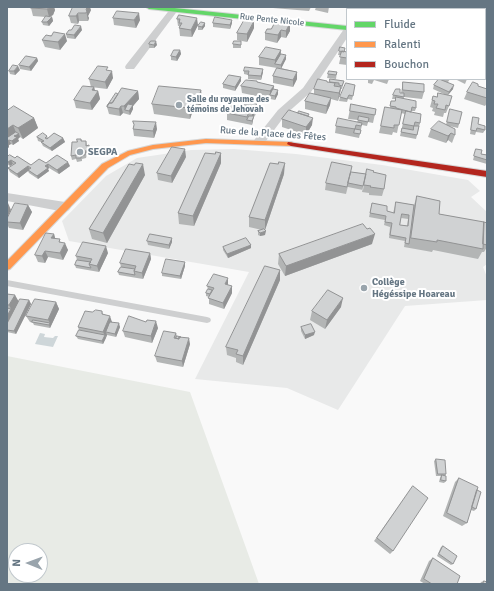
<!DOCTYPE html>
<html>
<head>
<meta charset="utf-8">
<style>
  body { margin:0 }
  #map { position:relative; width:494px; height:591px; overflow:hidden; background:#f9f9f9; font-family:Signika,sans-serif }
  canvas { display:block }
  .frame { position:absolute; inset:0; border:8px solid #657683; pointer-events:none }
  .legend { position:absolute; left:346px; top:8px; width:140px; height:72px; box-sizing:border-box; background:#fff; border:1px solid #c1c8cd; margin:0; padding:5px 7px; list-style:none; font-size:12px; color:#657683 }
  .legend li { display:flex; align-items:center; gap:8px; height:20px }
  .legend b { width:20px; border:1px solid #c1c8cd }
  .north { position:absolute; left:8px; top:543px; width:40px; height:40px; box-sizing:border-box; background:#fff; border:1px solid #c1c8cd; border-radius:50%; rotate:271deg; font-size:11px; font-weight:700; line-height:16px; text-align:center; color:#657683 }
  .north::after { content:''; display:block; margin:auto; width:14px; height:18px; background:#99a4ac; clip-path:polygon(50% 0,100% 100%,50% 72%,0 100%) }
</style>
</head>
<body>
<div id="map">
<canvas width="494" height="591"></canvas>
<div class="frame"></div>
<ul class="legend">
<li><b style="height:5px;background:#63d668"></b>Fluide</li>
<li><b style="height:5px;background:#ff974d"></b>Ralenti</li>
<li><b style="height:5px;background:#b3261e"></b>Bouchon</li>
</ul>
<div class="north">N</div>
</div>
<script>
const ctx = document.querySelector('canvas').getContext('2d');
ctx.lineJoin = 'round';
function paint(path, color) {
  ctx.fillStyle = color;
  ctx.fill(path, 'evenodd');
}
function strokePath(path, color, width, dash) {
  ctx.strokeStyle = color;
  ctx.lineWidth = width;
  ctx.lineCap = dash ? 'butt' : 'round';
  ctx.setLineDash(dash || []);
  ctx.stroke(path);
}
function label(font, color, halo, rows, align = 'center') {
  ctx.font = font + ' Signika,sans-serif';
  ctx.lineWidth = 4;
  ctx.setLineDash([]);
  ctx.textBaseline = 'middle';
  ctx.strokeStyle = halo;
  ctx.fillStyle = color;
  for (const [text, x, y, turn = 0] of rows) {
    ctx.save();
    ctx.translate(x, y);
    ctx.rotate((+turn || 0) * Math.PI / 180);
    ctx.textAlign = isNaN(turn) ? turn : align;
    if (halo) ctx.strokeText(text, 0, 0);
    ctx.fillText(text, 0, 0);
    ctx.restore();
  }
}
paint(new Path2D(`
  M 234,149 L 296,154 L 382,165 L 468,180 L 480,191 L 471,197 L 487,212 L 487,264 L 483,267 L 487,277 L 487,300 L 405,306 L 338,410 L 287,388 L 195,379 L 249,272 L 69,241 L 62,221 L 106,176 L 137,158 L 191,150 Z`), '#e8e9e9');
paint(new Path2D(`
  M 7,356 L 190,392 L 259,584 L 7,584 ZM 16,551 L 40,551 L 40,575 L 16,575 Z`), '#e8ebe6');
paint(new Path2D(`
  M 40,333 L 45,334 L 44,337 L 53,338 L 55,336 L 58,336 L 53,347 L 35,344 Z`), '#ced6d9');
const fast = new Path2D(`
  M 146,7 L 165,7 L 347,26 L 347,30 L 149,9 Z`);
const slow = new Path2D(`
  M 206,139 L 291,142 L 295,144 L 291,146 L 206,143 L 153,149 L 130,155 L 108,168 L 10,269 L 7,270 L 7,261 L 102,164 L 128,151 L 153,145 Z`);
const jam = new Path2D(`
  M 288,142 L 487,171 L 487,177 L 291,146 L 287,144 Z`);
strokePath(fast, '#d5d6d7', 2);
strokePath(slow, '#d5d6d7', 2);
strokePath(jam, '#d5d6d7', 2);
paint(new Path2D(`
  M 7,280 L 207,317 L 210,318 L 211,320 L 210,322 L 207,323 L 7,286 Z`), '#cecfd0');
paint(new Path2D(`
  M 174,7 L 178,10 L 134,69 L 126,69 L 125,67 L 126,65 L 171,8 Z
  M 458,7 L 466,7 L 465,9 L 457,9 Z
  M 347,28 L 347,38 L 311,92 L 286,114 L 263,145 L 255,145 L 253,142 L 255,139 L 278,110 L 303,88 L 344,29 Z
  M 485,48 L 487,49 L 487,55 L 485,54 Z
  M 7,193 L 65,202 L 69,204 L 71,207 L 69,210 L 65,212 L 7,201 Z`), '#cecfd0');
paint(fast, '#63d668');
paint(slow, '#ff974d');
paint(jam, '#b3261e');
paint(new Path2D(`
  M 32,7 L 54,7 L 55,10 L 53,15 L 49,17 L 52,17 L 53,21 L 49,26 L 43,25 L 42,22 L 46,17 L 33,16 L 31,8 Z
  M 273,7 L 311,7 L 309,11 L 273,8 Z
  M 316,7 L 329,7 L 328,13 L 315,10 Z
  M 409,7 L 443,7 L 442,9 L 408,9 Z
  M 91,10 L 88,16 L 89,18 L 88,21 L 79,21 L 78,24 L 71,23 L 69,16 Z
  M 487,14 L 487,35 L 485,34 L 485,16 Z
  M 179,15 L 198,25 L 192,37 L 180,36 L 179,26 L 178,26 L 177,19 Z
  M 113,18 L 140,20 L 136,28 L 114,25 Z
  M 232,20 L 232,23 L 230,29 L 213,27 L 213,23 Z
  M 205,23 L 205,26 L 202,30 L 198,30 L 198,26 Z
  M 290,23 L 290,31 L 286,38 L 281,37 L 277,43 L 265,40 L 265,33 L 271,29 Z
  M 254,28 L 247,42 L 237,40 L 237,33 Z
  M 71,30 L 82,30 L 75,39 L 67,38 L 66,34 Z
  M 51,35 L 67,41 L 60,50 L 45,47 L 42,40 Z
  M 149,44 L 157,45 L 154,48 L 149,48 Z
  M 233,44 L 241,45 L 241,48 L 233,48 Z
  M 340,47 L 344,52 L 347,52 L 347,65 L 339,64 L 341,55 L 338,55 Z
  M 180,50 L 181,54 L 177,61 L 171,60 L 171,56 Z
  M 281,50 L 281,54 L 286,59 L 281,68 L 297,72 L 297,79 L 293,87 L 273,83 L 273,76 L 277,68 L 259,65 L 259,57 Z
  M 37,58 L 38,61 L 31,71 L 20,69 L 19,65 Z
  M 20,70 L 15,75 L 10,74 L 9,71 Z
  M 108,70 L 113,78 L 107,89 L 91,87 L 89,79 Z
  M 244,71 L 263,72 L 261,80 L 248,79 L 248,75 L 244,74 Z
  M 337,72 L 336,79 L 327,78 L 328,74 Z
  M 241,77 L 241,81 L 235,91 L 223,88 L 223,84 Z
  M 330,79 L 344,81 L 342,89 L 341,89 L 338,101 L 331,99 L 330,105 L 326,114 L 305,109 L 305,101 L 314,94 L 314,89 L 327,82 L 330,83 Z
  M 360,79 L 389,79 L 387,84 L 374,80 L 372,84 L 368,83 L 368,80 Z
  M 437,79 L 450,79 L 448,82 L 453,89 L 448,95 L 449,106 L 446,113 L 444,113 L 443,117 L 434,115 L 435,112 L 432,111 L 433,108 L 430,107 L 433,96 L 437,97 L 446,95 L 433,89 L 434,85 L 438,81 L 437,80 Z
  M 455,79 L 467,79 L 465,84 Z
  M 257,82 L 274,86 L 273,89 L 278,94 L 275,100 L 242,93 L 241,86 Z
  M 403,82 L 424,92 L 422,99 L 404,97 L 403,99 L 416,108 L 415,111 L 411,111 L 411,112 L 420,123 L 416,139 L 400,136 L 405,114 L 401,113 L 397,133 L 393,132 L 392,135 L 379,133 L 385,107 L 390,108 L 391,101 L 395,101 L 395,99 L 392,99 L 393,95 L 401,93 Z
  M 355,85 L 352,100 L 348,99 L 347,102 L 339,101 L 340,97 Z
  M 478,86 L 487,89 L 487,103 L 485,106 L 464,99 L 467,92 Z
  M 94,87 L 95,91 L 98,91 L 100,99 L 92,110 L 76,108 L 74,100 Z
  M 201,90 L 202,101 L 199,111 L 191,110 L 192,113 L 190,119 L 154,114 L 152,104 Z
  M 138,91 L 139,99 L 133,106 L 133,109 L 130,115 L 123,113 L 120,116 L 109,114 L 107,107 L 118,94 Z
  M 257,103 L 256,109 L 254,109 L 256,110 L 256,113 L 255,116 L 254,116 L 253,120 L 252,125 L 227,120 L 227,113 L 243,107 L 243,105 Z
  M 351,104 L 376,109 L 373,123 L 368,122 L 367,126 L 362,125 L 359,138 L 335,133 L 336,126 L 357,122 L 358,120 L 348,119 Z
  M 450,109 L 459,124 L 458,128 L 449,126 L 455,135 L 452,143 L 448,140 L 446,143 L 428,137 L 431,129 L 446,125 Z
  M 7,111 L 34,118 L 38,128 L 23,139 L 20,137 L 18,139 L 19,141 L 13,145 L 11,144 L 9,145 L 9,147 L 7,149 Z
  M 309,116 L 312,125 L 306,135 L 282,127 L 282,119 Z
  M 473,117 L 478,124 L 485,130 L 483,133 L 476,132 L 475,135 L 470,134 L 472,121 Z
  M 133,121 L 157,129 L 154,138 L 134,136 L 133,129 L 134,125 Z
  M 47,136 L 48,138 L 63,138 L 65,142 L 52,151 L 43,146 L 41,142 L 38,141 L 37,137 Z
  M 81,139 L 82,141 L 86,141 L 87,146 L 89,145 L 90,149 L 90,153 L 87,154 L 86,158 L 82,159 L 82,161 L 77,162 L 76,159 L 72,160 L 71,156 L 77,142 Z
  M 476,149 L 481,154 L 487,155 L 487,164 L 473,160 Z
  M 221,153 L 221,163 L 194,226 L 179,224 L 178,213 L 215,154 Z
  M 7,157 L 15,158 L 31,165 L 46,163 L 70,166 L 59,174 L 49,168 L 48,169 L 49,171 L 38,179 L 29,173 L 28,171 L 19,178 L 10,172 L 8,168 L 14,164 L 13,164 L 10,166 L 7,164 Z
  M 186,157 L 172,183 L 158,180 L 157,173 Z
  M 134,165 L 145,175 L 107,243 L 92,239 L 89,229 Z
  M 367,169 L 373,172 L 384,189 L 382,196 L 369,195 L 369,193 L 362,192 Z
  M 351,172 L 366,174 L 363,190 L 348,187 L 348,186 L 346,194 L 325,190 L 326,183 Z
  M 284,174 L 265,230 L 265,235 L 260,236 L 258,235 L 258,231 L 262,230 L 249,227 L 249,217 Z
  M 417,196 L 439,214 L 487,223 L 487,247 L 484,252 L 482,252 L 478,259 L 433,250 L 432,252 L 404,247 L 405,241 L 389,238 L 390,227 L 384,225 L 385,220 L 369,217 L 372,203 L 387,211 L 393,213 L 396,202 L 414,205 ZM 401,218 L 408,219 L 407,226 L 400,225 Z
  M 28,205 L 32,212 L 23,230 L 9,228 L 7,224 L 7,219 Z
  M 54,234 L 55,239 L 61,242 L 68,250 L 63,260 L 48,257 L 45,263 L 38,262 L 35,255 Z
  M 172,238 L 172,242 L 169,249 L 148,245 L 147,241 Z
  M 372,244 L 285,276 L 278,264 L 279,254 Z
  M 251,245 L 251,248 L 228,258 L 223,250 L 223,247 Z
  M 108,253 L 99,272 L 76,268 L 75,265 L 77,260 L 76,256 Z
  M 150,253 L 151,259 L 143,279 L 119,275 L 118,272 L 121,267 L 120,263 Z
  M 185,262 L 185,266 L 181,279 L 162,276 L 162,273 Z
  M 280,270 L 280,280 L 243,365 L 236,362 L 236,358 L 227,355 L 226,347 Z
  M 207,286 L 232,286 L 232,293 L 224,309 L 209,304 L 209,297 L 206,296 L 206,293 L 208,289 Z
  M 7,294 L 15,295 L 8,322 L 7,322 Z
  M 29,300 L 31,304 L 16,334 L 7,332 L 7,324 Z
  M 56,302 L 59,309 L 50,328 L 34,325 L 33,323 L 30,322 L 26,316 Z
  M 341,307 L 325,329 L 310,320 L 312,311 Z
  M 102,311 L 103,314 L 112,322 L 120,327 L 116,337 L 107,335 L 103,344 L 78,339 L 76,336 L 79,330 L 78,327 L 92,312 Z
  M 146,322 L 158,328 L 152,343 L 125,337 L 123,331 Z
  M 301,327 L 314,335 L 305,339 L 301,331 Z
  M 176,333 L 177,336 L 190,344 L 183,367 L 157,362 L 155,356 Z
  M 436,459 L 446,474 L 445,476 L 446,481 L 444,483 L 439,482 L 440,478 L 441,476 L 436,476 L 434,461 Z
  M 459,478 L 477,490 L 476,509 L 474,511 L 471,510 L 467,523 L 462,526 L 443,516 L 455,482 Z
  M 413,486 L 393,551 L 390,554 L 374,541 Z
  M 443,546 L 453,564 L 451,565 L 437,556 L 441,547 Z
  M 433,558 L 457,584 L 425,584 L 420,581 L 429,561 Z
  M 484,581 L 487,584 L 480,584 L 481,582 Z`), '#b3b5b5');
paint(new Path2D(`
  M 51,7 L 54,7 L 55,10 L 53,15 L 49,17 L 47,9 Z
  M 87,7 L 90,7 L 91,10 L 88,16 L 89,18 L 88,21 L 86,10 Z
  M 78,13 L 79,21 L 78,24 L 76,16 Z
  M 139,13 L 140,20 L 136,28 L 134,20 Z
  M 52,17 L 53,21 L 49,26 L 47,22 Z
  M 197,18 L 198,25 L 192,37 L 191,30 Z
  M 232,20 L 232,23 L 230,29 L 230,25 Z
  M 254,21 L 254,28 L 247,42 L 247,34 Z
  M 205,23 L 205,26 L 202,30 L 202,27 Z
  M 290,23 L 290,31 L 286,38 L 286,31 Z
  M 81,26 L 82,30 L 75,39 L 74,35 Z
  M 281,30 L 281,37 L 277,43 L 278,35 Z
  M 65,34 L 67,41 L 60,50 L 58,42 Z
  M 156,41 L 157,45 L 154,48 L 154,45 Z
  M 180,50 L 181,54 L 177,61 L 176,57 Z
  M 281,50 L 280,58 L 275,64 L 275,60 Z
  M 286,55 L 286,59 L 281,69 L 281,65 Z
  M 37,58 L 38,61 L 31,71 L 29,67 Z
  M 18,66 L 20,70 L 15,75 L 14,71 Z
  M 263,69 L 263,72 L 261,80 L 261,76 Z
  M 112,71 L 113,78 L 107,89 L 105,82 Z
  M 297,72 L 297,79 L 293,87 L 293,80 Z
  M 241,77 L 241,81 L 235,91 L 235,87 Z
  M 454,85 L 453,89 L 448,95 L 449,92 Z
  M 274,86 L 273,93 L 270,95 L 270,91 Z
  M 94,87 L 96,95 L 98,91 L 100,99 L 92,110 L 90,103 L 92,90 Z
  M 341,87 L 340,94 L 338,101 L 339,93 Z
  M 201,90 L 202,101 L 199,111 L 198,100 Z
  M 278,90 L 278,94 L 275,100 L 275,96 Z
  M 138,91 L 139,99 L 133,106 L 133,109 L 130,115 L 129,111 L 125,110 L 124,106 Z
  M 331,98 L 330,105 L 326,114 L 327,106 Z
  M 190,99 L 192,113 L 190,119 L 189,108 Z
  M 121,106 L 123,113 L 120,116 L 119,109 Z
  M 254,109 L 254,116 L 252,120 L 252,113 Z
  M 254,116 L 253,120 L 252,125 L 252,121 Z
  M 34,118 L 38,128 L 23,139 L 18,128 Z
  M 313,118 L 312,125 L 306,135 L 306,127 Z
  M 156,122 L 157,129 L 154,138 L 153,131 Z
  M 13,125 L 17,135 L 19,134 L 20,137 L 18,139 L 19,141 L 13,145 L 12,141 L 9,140 L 11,144 L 9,145 L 9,147 L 7,149 L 7,129 Z
  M 451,133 L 448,140 L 446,143 L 448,136 Z
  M 63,138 L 65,142 L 52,151 L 50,148 Z
  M 185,149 L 186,157 L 172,183 L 171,176 Z
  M 221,153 L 221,163 L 194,226 L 193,216 Z
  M 11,160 L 13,164 L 10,166 L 8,162 Z
  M 68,162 L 70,166 L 59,174 L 57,170 Z
  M 285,163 L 284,174 L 265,230 L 265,220 Z
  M 48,164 L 49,168 L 48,169 L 49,171 L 38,179 L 37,176 L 45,166 Z
  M 143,164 L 145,175 L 107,243 L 103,233 Z
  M 28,166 L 30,170 L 28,170 L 28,171 L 19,178 L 17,174 Z
  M 8,203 L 11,210 L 7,218 L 7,204 Z
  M 28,205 L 32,212 L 23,230 L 20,223 Z
  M 266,231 L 265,235 L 260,236 L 260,233 Z
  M 54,234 L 56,241 L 51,238 Z
  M 375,234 L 372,244 L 285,276 L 286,266 Z
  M 172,238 L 172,242 L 169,249 L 169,245 Z
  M 65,243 L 68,250 L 63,260 L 60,253 Z
  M 251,245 L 251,248 L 228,258 L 227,254 Z
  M 106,246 L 108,253 L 99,272 L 97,266 Z
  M 45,251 L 48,257 L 45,263 L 42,256 Z
  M 150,253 L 151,259 L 143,279 L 142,273 Z
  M 185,262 L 185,266 L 181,279 L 180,276 Z
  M 280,270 L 280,280 L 243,365 L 243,356 Z
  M 228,278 L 228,285 L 225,291 L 225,284 Z
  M 232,286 L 232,293 L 224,309 L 223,303 Z
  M 15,295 L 19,302 L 8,322 L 7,321 L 7,316 L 11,309 L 9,305 Z
  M 343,298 L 341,307 L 325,329 L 327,320 Z
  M 29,300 L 31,304 L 16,334 L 14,331 Z
  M 56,302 L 59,309 L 50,328 L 49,325 L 50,323 L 48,320 Z
  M 110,316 L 112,322 L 106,332 L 107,335 L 106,338 L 103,332 Z
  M 156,321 L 158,328 L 152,343 L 151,336 Z
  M 119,323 L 120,327 L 116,337 L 115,334 Z
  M 315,332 L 314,335 L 305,339 L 305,335 Z
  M 105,335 L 106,338 L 103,344 L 102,341 Z
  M 189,338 L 190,344 L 183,367 L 182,361 Z`), '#929394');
const building = new Path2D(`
  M 32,7 L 51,7 L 47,9 L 31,8 Z
  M 73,7 L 87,7 L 86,10 L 87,11 L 86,13 L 78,13 L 76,16 L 69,16 Z
  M 353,7 L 363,7 L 363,9 L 352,9 Z
  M 409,7 L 430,7 L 429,9 L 408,9 Z
  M 117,11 L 139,13 L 134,20 L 113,18 Z
  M 487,14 L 487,18 L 485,18 L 485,16 Z
  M 179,15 L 197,18 L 191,30 L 179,28 L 182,23 L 179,23 L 180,19 L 177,19 Z
  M 46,16 L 52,17 L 47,22 L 42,22 Z
  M 215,17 L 232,20 L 230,25 L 213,23 Z
  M 485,18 L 487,18 L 487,25 L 485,25 Z
  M 245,19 L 254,21 L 247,34 L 237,33 Z
  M 276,21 L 290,23 L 286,31 L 281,30 L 278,35 L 265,33 L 267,29 L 271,29 Z
  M 201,22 L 205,23 L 202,27 L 198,26 Z
  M 75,25 L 81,26 L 74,35 L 66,34 L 69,30 L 71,30 Z
  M 487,27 L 487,31 L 485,30 L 485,29 Z
  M 54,32 L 65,34 L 58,42 L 42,40 L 46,35 L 51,36 Z
  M 151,41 L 156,41 L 154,45 L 149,44 Z
  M 234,41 L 241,41 L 241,45 L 233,44 Z
  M 266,47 L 281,50 L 275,60 L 259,57 Z
  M 340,47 L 345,48 L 344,52 L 339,51 Z
  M 174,50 L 180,50 L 176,57 L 171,56 Z
  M 342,51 L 347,52 L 347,58 L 340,57 Z
  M 281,54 L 286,55 L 281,65 L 275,64 Z
  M 26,56 L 37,58 L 29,67 L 19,65 Z
  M 13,65 L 18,66 L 14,71 L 9,71 Z
  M 98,66 L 108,67 L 106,70 L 112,71 L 105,82 L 89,79 Z
  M 245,67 L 263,69 L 261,76 L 248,75 L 249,71 L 244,71 Z
  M 277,68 L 297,72 L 293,80 L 273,76 Z
  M 329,71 L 337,72 L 336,75 L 328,74 Z
  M 229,75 L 241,77 L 235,87 L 223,84 Z
  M 318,79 L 327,81 L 327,82 L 335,83 L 334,86 L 341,87 L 339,93 L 314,89 Z
  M 330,79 L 344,81 L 342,86 L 339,85 L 339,83 L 330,82 Z
  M 439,79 L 454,85 L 449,92 L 434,85 Z
  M 246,80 L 257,81 L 257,82 L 274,86 L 270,91 L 241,86 Z
  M 403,82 L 424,84 L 424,92 L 403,90 Z
  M 473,82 L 478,84 L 478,86 L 487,89 L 487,98 L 467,92 Z
  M 346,83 L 355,85 L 353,96 L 349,95 L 347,99 L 340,97 Z
  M 83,86 L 94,87 L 92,90 L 98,91 L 90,103 L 74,100 Z
  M 159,86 L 201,90 L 198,100 L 190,99 L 189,102 L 191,103 L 189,108 L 152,104 Z
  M 122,88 L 138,91 L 124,106 L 121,106 L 119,109 L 107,107 L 109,103 L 112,103 Z
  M 273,89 L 278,90 L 275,96 L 270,95 Z
  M 396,89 L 400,89 L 400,93 L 404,93 L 404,97 L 393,95 Z
  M 116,93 L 118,94 L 112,103 L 109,103 L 107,106 Z
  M 310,93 L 331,98 L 327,106 L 305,101 Z
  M 438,93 L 452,96 L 449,106 L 446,105 L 445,110 L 436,108 L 438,104 L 434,104 L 435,101 L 432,100 L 433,96 L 437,97 Z
  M 396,97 L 416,101 L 416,108 L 412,107 L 411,112 L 396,108 L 396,107 L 390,106 L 391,101 L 395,101 Z
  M 245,98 L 257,99 L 256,106 L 243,105 Z
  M 128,104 L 133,105 L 129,111 L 125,110 Z
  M 229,104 L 254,109 L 252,113 L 249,112 L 247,117 L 227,113 Z
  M 351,104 L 376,109 L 375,115 L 350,111 Z
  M 14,106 L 34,118 L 18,128 L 13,125 L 7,129 L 7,111 Z
  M 385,107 L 402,110 L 399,125 L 394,125 L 394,128 L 381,126 Z
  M 254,109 L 256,110 L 255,112 L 254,112 Z
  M 450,109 L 462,112 L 459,124 L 447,122 Z
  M 289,110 L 313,118 L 306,127 L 282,119 Z
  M 299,111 L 309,114 L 308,116 L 298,113 Z
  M 406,111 L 421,114 L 420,123 L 415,122 L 414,126 L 403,124 Z
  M 249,116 L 254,116 L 252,121 L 247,120 Z
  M 359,116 L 369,118 L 368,122 L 358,120 Z
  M 473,117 L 479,118 L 478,124 L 485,126 L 485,130 L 477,128 L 476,131 L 471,130 Z
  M 338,118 L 362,123 L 361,126 L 356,125 L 355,129 L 336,126 Z
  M 133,121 L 156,122 L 153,131 L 133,129 L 134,125 Z
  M 439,121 L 455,129 L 455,135 L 451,133 L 448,136 L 431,129 Z
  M 414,126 L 419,126 L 417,135 L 401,132 L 402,128 L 413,130 Z
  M 355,129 L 361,130 L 360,134 L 354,133 Z
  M 16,132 L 19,134 L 14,136 L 17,137 L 12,141 L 9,140 L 7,141 L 7,138 Z
  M 43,133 L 47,136 L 45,138 L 47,139 L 54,133 L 63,138 L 50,148 L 41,142 L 44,141 L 37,137 Z
  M 77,139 L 81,139 L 81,141 L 86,141 L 86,146 L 89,145 L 89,150 L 86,150 L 85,155 L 81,155 L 81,158 L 76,158 L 76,155 L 71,156 L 72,142 L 77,142 Z
  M 172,147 L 185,149 L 171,176 L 157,173 Z
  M 476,149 L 482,150 L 481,154 L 487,155 L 487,160 L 474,156 Z
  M 216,152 L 221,153 L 193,216 L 178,213 L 205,153 L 215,154 Z
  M 10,155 L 15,158 L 17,156 L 31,165 L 39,159 L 46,163 L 57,155 L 68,162 L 57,170 L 48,164 L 45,166 L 48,168 L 37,176 L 28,170 L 31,168 L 28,166 L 17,174 L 8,168 L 16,163 L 11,160 L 8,162 L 7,161 L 7,157 Z
  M 279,162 L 285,163 L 265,220 L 249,217 L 270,163 L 278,164 Z
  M 332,162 L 352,166 L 347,187 L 326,183 Z
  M 136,163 L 143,164 L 103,233 L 89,229 L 129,164 L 134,165 Z
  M 367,169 L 374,171 L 373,172 L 386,175 L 384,189 L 370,187 L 371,186 L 364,185 Z
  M 351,172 L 366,174 L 363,186 L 348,183 Z
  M 417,196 L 440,201 L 439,214 L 484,222 L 483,249 L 437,240 L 437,242 L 411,238 Z
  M 396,202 L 414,205 L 409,244 L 405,243 L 406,238 L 390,235 L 392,223 L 385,222 L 386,216 L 370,213 L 372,203 L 387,206 L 387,211 L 394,213 ZM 402,214 L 409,215 L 408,226 L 400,225 Z
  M 15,203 L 28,205 L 20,223 L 7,222 L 7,219 Z
  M 484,222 L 487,223 L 487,245 L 483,244 Z
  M 363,224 L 367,229 L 370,228 L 375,234 L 286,266 L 279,254 Z
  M 264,229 L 266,231 L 260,233 L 258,231 Z
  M 46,233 L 54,234 L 51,238 L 60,239 L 59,242 L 65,243 L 60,253 L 45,251 L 42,256 L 35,255 Z
  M 150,234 L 172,238 L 169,245 L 147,241 Z
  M 246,238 L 251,245 L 227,254 L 223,247 Z
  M 83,242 L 106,246 L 97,266 L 89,264 L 92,259 L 76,256 Z
  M 126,249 L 150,253 L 142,273 L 134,271 L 136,266 L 120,263 Z
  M 166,259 L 185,262 L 180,276 L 162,273 Z
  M 77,260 L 91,262 L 89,264 L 91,268 L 75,265 Z
  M 265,266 L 280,270 L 243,356 L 236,354 L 238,350 L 226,347 Z
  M 121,267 L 135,269 L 134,271 L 135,275 L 118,272 Z
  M 214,274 L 228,278 L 225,284 L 232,286 L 223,303 L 208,298 L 214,288 L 207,286 Z
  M 208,289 L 212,290 L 210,294 L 206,293 Z
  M 328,290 L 343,298 L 327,320 L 312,311 Z
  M 7,294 L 15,295 L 9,305 L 7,305 Z
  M 20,299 L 29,300 L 14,331 L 7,330 L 7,324 Z
  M 35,299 L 56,302 L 48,320 L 26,316 Z
  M 7,308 L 11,309 L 7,316 Z
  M 96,310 L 102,311 L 102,314 L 110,316 L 103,332 L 78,327 L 85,311 L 92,312 Z
  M 129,316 L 146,322 L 147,320 L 156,321 L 151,336 L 123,331 Z
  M 33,320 L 50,323 L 49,325 L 32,322 Z
  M 110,322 L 119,323 L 115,334 L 106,332 Z
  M 311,324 L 315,332 L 305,335 L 301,327 Z
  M 79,330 L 105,335 L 102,341 L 76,336 Z
  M 164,331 L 176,333 L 174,338 L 179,339 L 179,337 L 189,338 L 182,361 L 155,356 Z
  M 177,336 L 181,337 L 179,337 L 179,339 L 176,338 Z
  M 436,459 L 445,460 L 446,474 L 438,474 Z
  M 442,475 L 446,476 L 446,481 L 441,480 Z
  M 459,478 L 478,487 L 467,523 L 447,513 Z
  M 413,486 L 428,498 L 393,551 L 377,538 Z
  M 477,490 L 481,492 L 476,509 L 472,507 Z
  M 443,546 L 457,556 L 453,564 L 439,554 Z
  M 433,558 L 460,576 L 457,584 L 432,584 L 424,579 Z
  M 484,581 L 487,582 L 487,584 L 483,584 Z`);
paint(building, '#d0d2d3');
strokePath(building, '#929394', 1);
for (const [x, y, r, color] of [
  [179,105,4,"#99a4ac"],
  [80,152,4,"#99a4ac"],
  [364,288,4,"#99a4ac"]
]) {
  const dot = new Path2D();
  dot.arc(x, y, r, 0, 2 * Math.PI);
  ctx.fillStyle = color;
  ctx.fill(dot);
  strokePath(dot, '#fff', 1.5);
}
label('9px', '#657683', '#fff', [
  ["Rue Pente Nicole",272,20,6]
]);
label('bold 9px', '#657683', '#fff', [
  ["Salle du royaume des",187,100],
  ["témoins de Jehovah",187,110]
], 'left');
label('10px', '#657683', '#fff', [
  ["Rue de la Place des Fêtes",273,134,4]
]);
label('bold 10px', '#657683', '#fff', [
  ["SEGPA",88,152],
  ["Collège",372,282],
  ["Hégéssipe Hoareau",372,294]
], 'left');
</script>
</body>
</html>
